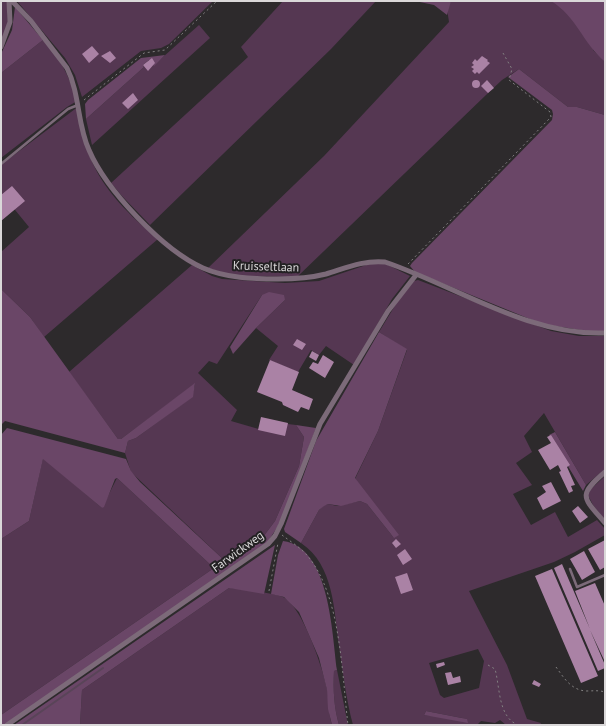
<!DOCTYPE html>
<html>
<head>
<meta charset="utf-8">
<style>
  body { margin:0 }
  #map { position:relative; width:606px; height:726px; overflow:hidden; background:#2d2a2c; font-family:"PT Sans",sans-serif }
  canvas { display:block }
  .frame { position:absolute; inset:0; border:2px solid #dad8d9; pointer-events:none }
</style>
</head>
<body>
<div id="map">
<canvas width="606" height="726"></canvas>
<div class="frame"></div>
</div>
<script>
const ctx = document.querySelector('canvas').getContext('2d');
ctx.lineJoin = 'round';
function paint(path, color) {
  ctx.fillStyle = color;
  ctx.fill(path, 'evenodd');
}
function strokePath(path, color, width, dash) {
  ctx.strokeStyle = color;
  ctx.lineWidth = width;
  ctx.lineCap = dash ? 'butt' : 'round';
  ctx.setLineDash(dash || []);
  ctx.stroke(path);
}
function label(font, color, halo, rows, align = 'center') {
  ctx.font = font + ' "PT Sans",sans-serif';
  ctx.lineWidth = 4;
  ctx.setLineDash([]);
  ctx.textBaseline = 'middle';
  ctx.strokeStyle = halo;
  ctx.fillStyle = color;
  for (const [text, x, y, turn = 0] of rows) {
    ctx.save();
    ctx.translate(x, y);
    ctx.rotate((+turn || 0) * Math.PI / 180);
    ctx.textAlign = isNaN(turn) ? turn : align;
    if (halo) ctx.strokeText(text, 0, 0);
    ctx.fillText(text, 0, 0);
    ctx.restore();
  }
}
paint(new Path2D(`
  M 1,1 L 7,1 L 8,23 L 1,42 Z
  M 17,1 L 213,1 L 169,44 L 161,48 L 141,51 L 82,97 L 75,75 L 65,58 Z
  M 283,1 L 376,1 L 331,49 L 150,225 L 122,196 L 111,183 L 248,57 L 241,47 Z
  M 451,1 L 605,1 L 593,50 L 605,62 L 605,115 L 577,107 L 568,107 L 519,69 L 502,80 L 486,95 L 297,277 L 234,276 L 208,268 L 324,156 L 449,22 L 447,9 Z
  M 199,25 L 210,38 L 92,145 L 86,119 L 144,67 L 143,65 L 149,60 L 154,65 Z
  M 43,40 C 62,61 68,74 77,101 L 67,107 L 1,158 L 1,73 Z
  M 75,109 L 77,109 C 81,125 84,142 90,157 C 103,190 131,217 158,239 L 44,337 L 30,317 L 1,289 L 1,252 L 29,227 L 2,194 L 2,164 Z
  M 372,263 L 386,264 L 410,276 L 392,299 L 354,365 L 326,346 L 319,355 L 311,350 L 298,372 L 269,360 L 278,346 L 256,328 L 285,300 L 262,295 L 217,364 L 209,361 L 198,373 L 237,410 L 231,421 L 269,432 L 272,422 L 296,425 L 304,437 L 299,466 L 275,521 L 260,541 L 232,561 L 224,560 L 131,472 L 125,453 L 128,441 L 136,438 L 192,397 L 195,384 L 121,439 L 118,439 L 69,372 L 192,265 L 212,276 L 222,279 L 285,283 L 319,281 Z
  M 418,280 L 551,331 L 579,336 L 605,336 L 605,469 L 586,485 L 544,413 L 524,436 L 532,452 L 516,463 L 532,485 L 513,494 L 531,525 L 555,512 L 568,537 L 597,520 L 605,529 L 605,535 L 575,552 L 554,562 L 469,591 L 507,665 L 527,719 L 541,723 L 540,725 L 506,725 L 500,720 L 495,723 L 481,721 L 477,725 L 353,725 C 346,699 343,672 339,646 C 334,610 334,565 301,543 L 319,510 L 324,505 L 328,504 L 337,506 L 360,501 L 367,504 L 394,538 L 355,479 L 378,431 L 407,350 L 379,332 L 399,299 L 414,281 ZM 478,649 L 484,661 L 479,688 L 444,698 L 440,695 L 429,663 ZM 426,711 L 467,719 L 424,715 Z
  M 43,458 L 102,508 L 117,478 L 214,568 L 1,715 L 1,539 L 29,521 Z
  M 605,476 L 605,520 L 593,505 L 588,495 L 591,489 Z
  M 229,588 C 237,588 277,594 283,597 C 302,606 323,668 327,689 C 329,701 328,713 332,725 L 80,725 L 82,690 Z
  M 337,670 L 348,725 L 339,725 C 334,707 333,690 334,671 Z`), '#553752');
paint(new Path2D(`
  M 415,1 L 451,1 L 447,15 L 434,5 Z
  M 551,1 L 605,1 L 605,62 C 582,42 577,17 551,1 Z
  M 15,7 L 43,40 L 1,73 L 1,54 L 12,30 Z
  M 165,55 L 154,66 L 149,60 L 143,65 L 144,67 L 86,119 L 85,104 L 88,100 L 141,58 Z
  M 519,69 L 568,107 L 577,107 L 605,115 L 605,331 L 587,331 L 542,324 L 415,272 L 410,266 L 412,263 L 552,120 L 553,114 L 552,110 L 508,77 Z
  M 1,289 L 30,317 L 118,439 L 121,439 L 195,383 L 193,397 L 136,438 L 128,441 L 125,453 L 5,421 L 1,425 Z
  M 269,292 L 284,295 L 285,300 L 256,328 L 233,354 L 230,347 L 262,295 Z
  M 379,332 L 407,349 L 378,431 L 355,478 L 399,535 L 394,538 L 367,504 L 360,501 L 341,506 L 328,504 L 324,506 L 319,510 L 301,543 L 285,532 L 284,529 L 316,441 Z
  M 296,425 L 316,428 L 280,523 L 267,543 L 5,725 L 1,725 L 1,715 L 214,568 L 117,478 L 115,479 L 104,507 L 102,508 L 43,459 L 29,521 L 1,539 L 1,435 L 7,428 L 126,459 L 131,471 L 140,482 L 224,560 L 232,561 L 260,541 L 275,521 L 299,466 L 304,437 Z
  M 555,432 L 586,485 L 583,491 L 549,435 Z
  M 283,541 C 330,547 332,634 337,670 L 334,671 C 333,690 334,707 339,725 L 332,725 L 328,709 L 327,690 L 319,658 L 299,612 L 284,597 L 271,594 L 278,555 Z
  M 275,545 L 264,594 L 229,588 L 82,690 L 80,725 L 14,725 Z
  M 426,711 L 467,719 L 468,723 L 424,715 Z`), '#6a4667');
strokePath(new Path2D(`
  M 22,725 L 103,668`), '#594458', 2);
paint(new Path2D(`
  M 92,46 L 99,54 L 89,63 L 82,54 Z
  M 110,51 L 116,58 L 110,63 L 101,56 Z
  M 482,56 L 488,60 L 487,61 L 490,63 L 479,74 L 477,72 L 475,74 L 472,71 L 474,69 L 471,67 L 474,65 L 472,63 L 475,59 L 477,61 Z
  M 152,58 L 155,63 L 148,71 L 143,65 Z
  M472 84a4 4 0 1 1 8 0a4 4 0 1 1-8 0Z
  M 487,80 L 494,88 L 488,93 L 481,86 Z
  M 133,93 L 138,100 L 128,109 L 122,103 Z
  M 12,186 L 25,201 L 1,221 L 1,195 Z
  M 297,339 L 306,344 L 302,350 L 293,345 Z
  M 312,351 L 319,355 L 316,361 L 309,357 Z
  M 323,355 L 334,362 L 325,378 L 309,368 L 313,362 L 318,364 Z
  M 270,360 L 299,372 L 292,390 L 313,399 L 309,410 L 301,407 L 298,412 L 283,405 L 282,402 L 257,392 Z
  M 261,417 L 288,423 L 285,436 L 258,430 Z
  M 551,435 L 570,465 L 567,467 L 575,485 L 571,486 L 573,491 L 569,493 L 559,472 L 561,471 L 558,465 L 550,470 L 538,450 L 551,443 L 547,437 Z
  M 551,482 L 561,501 L 543,510 L 537,498 L 546,492 L 542,486 Z
  M 578,506 L 588,517 L 580,523 L 572,511 Z
  M 396,539 L 401,544 L 396,548 L 392,543 Z
  M 605,540 L 605,567 L 600,570 L 588,549 Z
  M 405,549 L 412,559 L 403,565 L 397,555 Z
  M 584,551 L 595,572 L 582,580 L 570,559 Z
  M 562,564 L 590,629 L 575,591 L 595,583 L 605,606 L 605,662 L 590,630 L 605,665 L 605,668 L 598,671 L 554,568 Z
  M 552,569 L 598,676 L 581,683 L 535,576 Z
  M 407,573 L 413,590 L 401,594 L 395,577 Z
  M 444,662 L 445,665 L 437,668 L 436,664 Z
  M 451,672 L 453,678 L 460,676 L 461,682 L 448,685 L 445,673 Z
  M 534,680 L 541,684 L 539,687 L 532,684 Z`), '#aa82a5');
strokePath(new Path2D(`
  M 84,100 L 144,53 L 165,50 L 217,1
  M 408,264 L 551,117 L 550,112 L 509,80 L 512,69 L 503,53
  M 282,535 C 291,542 303,549 310,559 C 341,599 342,675 348,725
  M 269,591 L 278,543
  M 488,665 L 495,669 C 500,687 498,717 518,725
  M 556,667 C 564,678 571,690 586,691 C 593,691 598,690 605,692`), '#828081', 1, [2, 3]);
strokePath(new Path2D(`
  M 1,164 L 68,109 L 78,105
  M 570,569 L 577,587 L 605,575`), '#7c6a79', 2.5);
strokePath(new Path2D(`
  M 12,1 L 31,21 L 67,68 C 80,94 77,124 89,150 C 106,190 163,250 203,268 C 226,278 253,279 278,279 C 294,279 310,278 326,274 C 346,268 363,260 385,262 C 456,286 528,336 605,333
  M 1,47 L 10,22 L 9,1
  M 605,472 C 577,496 583,497 605,523
  M 7,725 L 268,544 L 275,536 L 281,524 L 320,424 L 388,311 L 416,275`), '#7c6a79', 5);
label('12px', '#dad8d9', '#232123', [
  ["Kruisseltlaan",266,267,2],
  ["Farwickweg",238,552,-36]
]);
</script>
</body>
</html>
